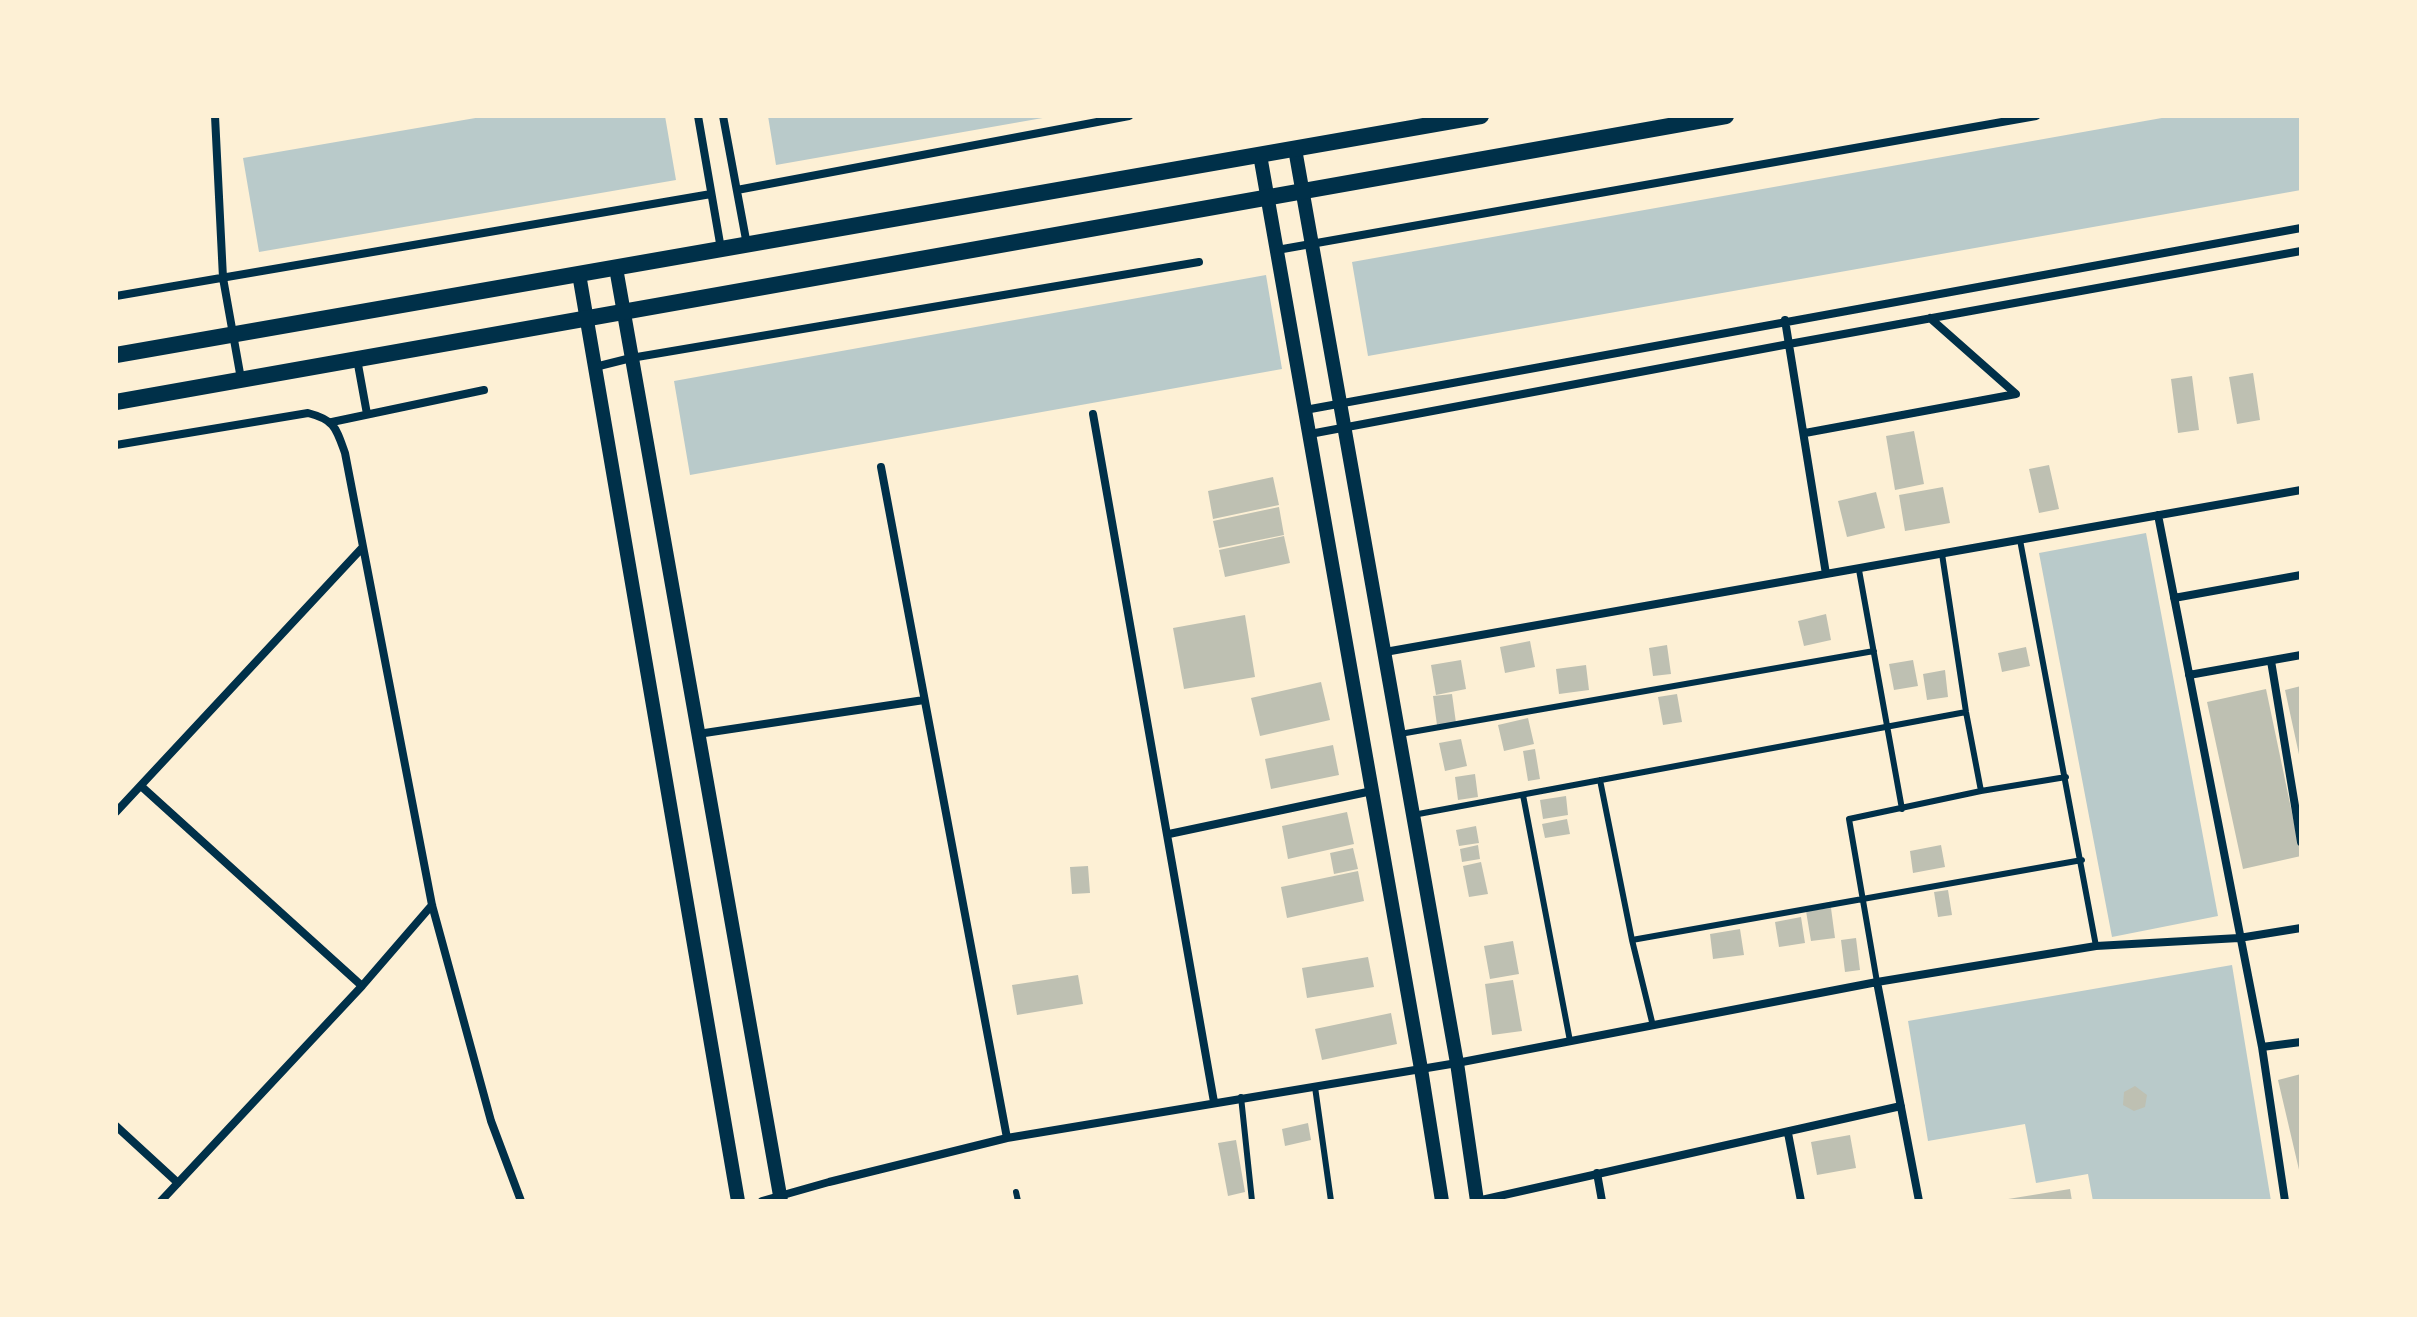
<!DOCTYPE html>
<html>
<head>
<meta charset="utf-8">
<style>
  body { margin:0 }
  #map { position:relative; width:2417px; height:1317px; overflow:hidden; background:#fdf0d5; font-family:"Work Sans",sans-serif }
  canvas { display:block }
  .frame { position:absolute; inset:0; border:118px solid #fdf0d5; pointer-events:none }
</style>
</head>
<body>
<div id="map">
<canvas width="2417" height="1317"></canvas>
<div class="frame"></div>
</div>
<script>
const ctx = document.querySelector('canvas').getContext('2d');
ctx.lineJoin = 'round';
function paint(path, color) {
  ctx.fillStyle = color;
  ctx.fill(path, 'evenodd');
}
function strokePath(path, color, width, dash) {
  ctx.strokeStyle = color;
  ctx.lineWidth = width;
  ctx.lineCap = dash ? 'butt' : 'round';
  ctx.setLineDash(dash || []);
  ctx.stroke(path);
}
paint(new Path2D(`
  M 487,116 L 665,116 L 676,180 L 259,252 L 243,158 Z
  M 768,116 L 1054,116 L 776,165 Z
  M 2173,116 L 2301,116 L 2301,190 L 1368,356 L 1352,262 Z
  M 1266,275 L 1282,369 L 690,475 L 674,381 Z
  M 2146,533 L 2218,916 L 2112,937 L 2039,553 Z
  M 2232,965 L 2271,1201 L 2093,1201 L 2088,1174 L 2036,1183 L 2025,1124 L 1928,1141 L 1908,1021 Z`), '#b9caca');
paint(new Path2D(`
  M 2253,373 L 2260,420 L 2237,424 L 2229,377 Z
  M 2192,376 L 2199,430 L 2178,433 L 2171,379 Z
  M 1914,431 L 1924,484 L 1895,490 L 1886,436 Z
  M 2049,465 L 2059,509 L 2039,513 L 2029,469 Z
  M 1273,477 L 1279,505 L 1213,519 L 1208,491 Z
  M 1943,487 L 1950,523 L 1905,531 L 1899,495 Z
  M 1876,492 L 1885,528 L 1847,537 L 1838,501 Z
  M 1279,507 L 1284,535 L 1219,548 L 1213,521 Z
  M 1284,536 L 1290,563 L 1225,577 L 1219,550 Z
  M 1826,614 L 1831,640 L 1804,646 L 1798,621 Z
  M 1245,615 L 1255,677 L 1184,689 L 1173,628 Z
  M 1530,641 L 1535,667 L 1505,673 L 1500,647 Z
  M 1667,645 L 1671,674 L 1653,676 L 1649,648 Z
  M 2026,647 L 2030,666 L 2002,672 L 1998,653 Z
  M 1461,660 L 1466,689 L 1436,695 L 1431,665 Z
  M 1913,660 L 1918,686 L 1894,690 L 1889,664 Z
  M 1586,665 L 1589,690 L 1559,694 L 1556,669 Z
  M 1945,670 L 1948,697 L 1927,700 L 1923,674 Z
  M 1321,682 L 1330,720 L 1260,736 L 1251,698 Z
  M 2301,686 L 2301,759 L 2300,759 L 2285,690 Z
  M 2266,689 L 2301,856 L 2243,869 L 2207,702 Z
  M 1452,694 L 1456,723 L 1437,725 L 1433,696 Z
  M 1677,694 L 1682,722 L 1663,725 L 1658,697 Z
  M 1528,718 L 1534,744 L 1504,751 L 1498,725 Z
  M 1461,739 L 1467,766 L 1445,771 L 1439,743 Z
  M 1333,745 L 1339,775 L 1271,789 L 1265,759 Z
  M 1535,749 L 1540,779 L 1528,781 L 1523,751 Z
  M 1475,774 L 1478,797 L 1458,800 L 1455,777 Z
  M 1566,796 L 1568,815 L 1543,819 L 1540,800 Z
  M 1347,812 L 1354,844 L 1288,859 L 1282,826 Z
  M 1567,819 L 1570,834 L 1545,838 L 1542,824 Z
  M 1476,826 L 1479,843 L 1459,846 L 1456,830 Z
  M 1478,845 L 1480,859 L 1462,862 L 1460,849 Z
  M 1941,845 L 1945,867 L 1913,873 L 1910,851 Z
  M 1353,848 L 1358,869 L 1334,874 L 1330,853 Z
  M 1481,862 L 1488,894 L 1469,897 L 1463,866 Z
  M 1088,866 L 1090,893 L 1072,894 L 1070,867 Z
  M 1358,871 L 1364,901 L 1287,918 L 1281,887 Z
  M 1948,890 L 1952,915 L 1938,917 L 1934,892 Z
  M 1831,908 L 1835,938 L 1811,941 L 1806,911 Z
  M 1801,917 L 1805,943 L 1779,947 L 1775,922 Z
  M 1740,929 L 1744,955 L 1713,959 L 1710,934 Z
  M 1856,938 L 1860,970 L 1845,972 L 1841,940 Z
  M 1513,941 L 1519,974 L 1490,979 L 1484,946 Z
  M 1368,957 L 1374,987 L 1307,998 L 1302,968 Z
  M 1078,975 L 1083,1004 L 1017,1015 L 1012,985 Z
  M 1513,980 L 1522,1031 L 1492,1035 L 1485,984 Z
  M 1391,1013 L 1397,1044 L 1322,1060 L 1315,1029 Z
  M 2301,1074 L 2301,1174 L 2300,1174 L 2278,1080 Z
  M 2135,1086 L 2147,1095 L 2145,1107 L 2134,1111 L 2123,1105 L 2124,1092 Z
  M 1308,1123 L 1311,1140 L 1285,1146 L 1282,1129 Z
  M 1850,1135 L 1856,1168 L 1817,1175 L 1811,1142 Z
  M 1236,1140 L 1245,1192 L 1228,1196 L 1218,1143 Z
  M 2070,1189 L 2072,1201 L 2009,1201 L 2008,1199 Z`), '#bec0b2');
strokePath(new Path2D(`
  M 2020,540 L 2096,946
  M 1942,554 L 1966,712 L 1981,791
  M 1859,570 L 1902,809
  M 1400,734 L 1874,651
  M 1600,780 L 1632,940 L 1653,1026
  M 1523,795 L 1570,1041
  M 1413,815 L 1966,712
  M 1632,940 L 2082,860
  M 1877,982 L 1849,819 L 1981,791 L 2066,777
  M 1315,1087 L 1331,1201
  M 1241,1097 L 1252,1201
  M 1016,1192 L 1018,1201`), '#003049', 6);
strokePath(new Path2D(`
  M 215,116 L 223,278 L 241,379
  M 698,116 L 721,249
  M 723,116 L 747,245
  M 737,190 L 1129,116
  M 1277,250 L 2036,116
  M 116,296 L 711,194
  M 1785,320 L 1826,574
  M 357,359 L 367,414
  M 595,367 L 631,358 L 1199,262
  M 1305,410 L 2301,228
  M 1093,414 L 1214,1102
  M 332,422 L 484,390
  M 1805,433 L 2016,394 L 1930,318
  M 1310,434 L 1789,344 L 2301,251
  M 116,445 L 308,413 C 335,420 336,428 345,453 L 432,905 L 491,1121 L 521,1201
  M 881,467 L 1007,1138
  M 2158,515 L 2262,1047 L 2285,1201
  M 2174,598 L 2301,575
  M 1385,652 L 2301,490
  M 2271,661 L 2301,842
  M 2189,675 L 2301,655
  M 698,734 L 924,700
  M 141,786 L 362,986
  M 116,812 L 362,548
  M 1169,834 L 1372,791
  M 1877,982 L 1919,1201
  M 2262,1047 L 2301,1042
  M 116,1126 L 178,1183
  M 1788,1133 L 1801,1201
  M 1597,1173 L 1602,1201
  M 161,1201 L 362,986 L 432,905
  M 762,1201 L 829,1182 L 1007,1138 L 1457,1063 L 1877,982 L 2096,946 L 2239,938 L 2301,928
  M 1477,1201 L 1901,1106`), '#003049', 8);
strokePath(new Path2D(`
  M 1295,149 L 1457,1063 L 1477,1201
  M 1260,155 L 1421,1069 L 1442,1201
  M 616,268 L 781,1201
  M 579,274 L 738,1201`), '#003049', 14);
strokePath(new Path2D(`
  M 116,355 L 1481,116
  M 116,402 L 1726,116`), '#003049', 16);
</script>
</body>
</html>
